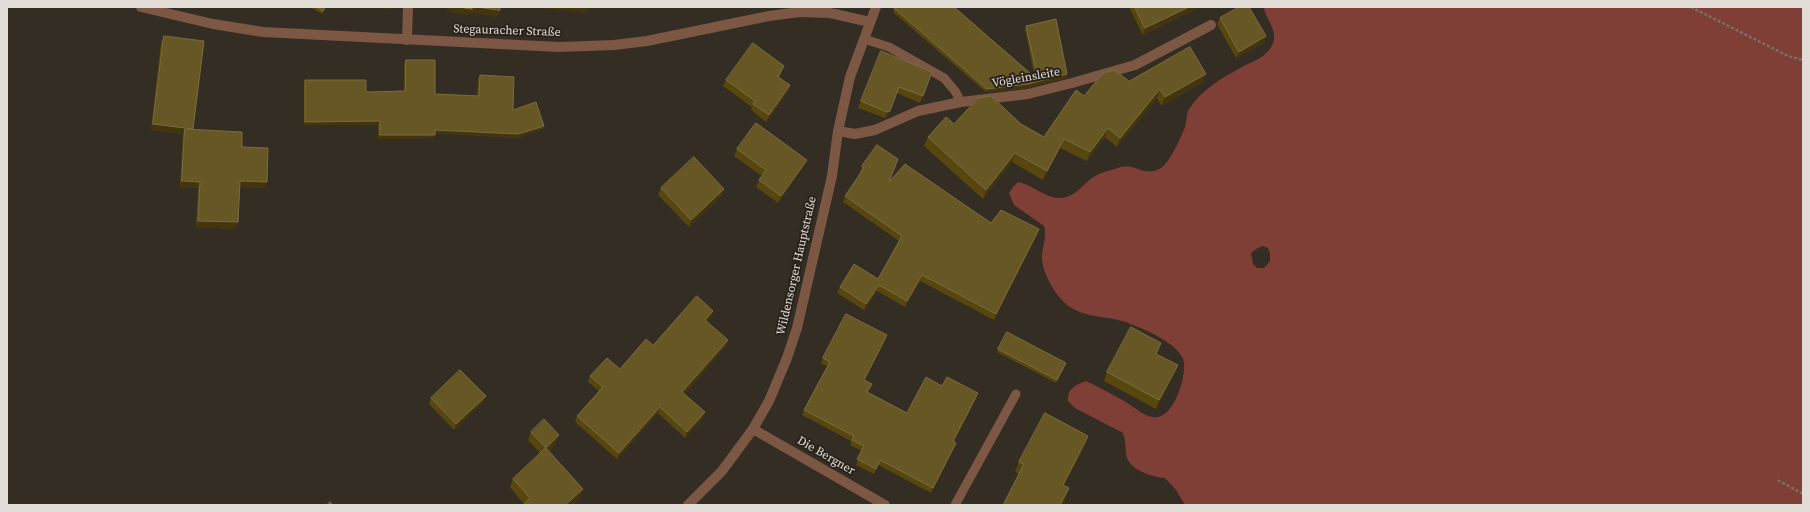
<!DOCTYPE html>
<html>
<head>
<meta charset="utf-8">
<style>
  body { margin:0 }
  #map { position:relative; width:1810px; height:512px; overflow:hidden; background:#342d24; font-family:"Source Serif 4",serif }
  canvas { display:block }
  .frame { position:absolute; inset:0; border:8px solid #e2ddd7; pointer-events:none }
</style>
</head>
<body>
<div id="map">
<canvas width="1810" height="512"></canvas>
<div class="frame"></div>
</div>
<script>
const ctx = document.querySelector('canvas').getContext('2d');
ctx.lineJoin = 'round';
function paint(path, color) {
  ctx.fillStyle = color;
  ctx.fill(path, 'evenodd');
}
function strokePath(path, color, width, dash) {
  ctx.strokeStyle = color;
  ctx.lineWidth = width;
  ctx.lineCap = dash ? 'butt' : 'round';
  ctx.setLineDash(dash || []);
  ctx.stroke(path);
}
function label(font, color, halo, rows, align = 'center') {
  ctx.font = font + ' "Source Serif 4",serif';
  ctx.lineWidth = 4;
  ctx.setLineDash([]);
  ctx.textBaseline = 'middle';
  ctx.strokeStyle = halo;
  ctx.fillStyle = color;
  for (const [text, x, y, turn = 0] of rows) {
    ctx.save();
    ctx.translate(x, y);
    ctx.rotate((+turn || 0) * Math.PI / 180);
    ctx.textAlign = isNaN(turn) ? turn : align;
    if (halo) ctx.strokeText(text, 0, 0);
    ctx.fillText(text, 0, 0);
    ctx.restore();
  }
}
paint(new Path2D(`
  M 1266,7 L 1803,7 L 1803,505 L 1185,505 L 1176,490 L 1165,478 C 1153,477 1132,471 1127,458 C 1125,450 1126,441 1123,433 L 1075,408 L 1068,401 C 1067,389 1075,385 1086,381 C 1099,387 1112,394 1124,401 C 1133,406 1143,416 1153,417 C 1170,420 1181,390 1183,377 C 1184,372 1185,364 1183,359 C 1177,342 1138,326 1122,321 C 1101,315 1077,318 1061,299 C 1052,289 1041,269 1042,255 C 1043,245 1047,236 1044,226 L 1014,205 L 1009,193 L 1013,187 L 1018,182 C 1033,185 1045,198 1060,198 C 1076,197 1081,186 1092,178 C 1100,172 1112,170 1121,167 C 1135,163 1144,178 1161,168 C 1170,162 1181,137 1185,127 C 1187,121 1186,114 1189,109 C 1200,91 1222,78 1240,68 C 1253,61 1268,57 1273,43 C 1278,32 1267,20 1264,9 ZM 1263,246 L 1268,248 L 1270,253 L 1270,261 L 1264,268 L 1257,268 L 1253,264 L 1251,253 L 1258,248 Z`), '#7f3e36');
strokePath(new Path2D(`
  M 1691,7 L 1788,56 L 1803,60
  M 1778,480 L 1803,494`), '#777169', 2.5, [3, 2]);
strokePath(new Path2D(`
  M 864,39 L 889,47 L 944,78 L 955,91 L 961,102
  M 955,505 L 1016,394`), '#7b5744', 9);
strokePath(new Path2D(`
  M 141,7 L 213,24 L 263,32 L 559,47 L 614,45 L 647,41 L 769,16 L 799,12 L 830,13 L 870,22
  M 407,40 L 408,7
  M 838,131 L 855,134 L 875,130 L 918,111 L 961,102 L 1028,94 L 1072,83 L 1135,65 L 1211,25
  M 753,429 L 885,505
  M 688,505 L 722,471 L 753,429 L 769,401 L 787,358 L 797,328 L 832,176 L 838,131 L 850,77 L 876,7`), '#7b5744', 10);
paint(new Path2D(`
  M 310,7 L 326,7 L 322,14 Z
  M 895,7 L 1035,78 L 1025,29 L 1026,26 L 1067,74 L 1066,78 L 1027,88 L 986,92 L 893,12 Z
  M 1129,7 L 1200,7 L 1143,35 Z
  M 1220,18 L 1266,36 L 1264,43 L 1236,58 L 1217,24 Z
  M 164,36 L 193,130 L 242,147 L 265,188 L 240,187 L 238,222 L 236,229 L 196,227 L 198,188 L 180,187 L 183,134 L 151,130 L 161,42 Z
  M 406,60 L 435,94 L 477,96 L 478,79 L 480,75 L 513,110 L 544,126 L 543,129 L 517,138 L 435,133 L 434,138 L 378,139 L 378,125 L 304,125 L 304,83 L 305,80 L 366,92 L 404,91 L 404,64 Z
  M 784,66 L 779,78 L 790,85 L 788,92 L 766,122 L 751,110 L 752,107 L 723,86 L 726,80 Z
  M 932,72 L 920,103 L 897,93 L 887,117 L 885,118 L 858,108 L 861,101 Z
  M 1129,81 L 1202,83 L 1161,106 L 1157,98 L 1117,147 L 1105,137 L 1087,161 L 1060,148 L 1043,180 L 1012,162 L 983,199 L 924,146 L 928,137 L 954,124 L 1021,124 L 1044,137 L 1084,96 Z
  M 737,149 L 804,166 L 778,203 L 756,187 L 759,180 L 762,176 L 734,156 Z
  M 862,166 L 889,182 L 991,223 L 1039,229 L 1037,235 L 994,320 L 920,281 L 905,307 L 877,291 L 864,310 L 837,293 L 840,287 L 878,279 L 899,241 L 843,202 L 845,196 L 861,173 L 860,172 Z
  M 661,188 L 722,195 L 689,227 L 658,195 Z
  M 713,311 L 711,316 L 707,321 L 726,346 L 684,394 L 705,412 L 703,418 L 685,438 L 658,413 L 617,459 L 575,422 L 577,416 L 599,391 L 588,382 L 590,376 L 620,369 L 653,345 Z
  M 885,340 L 864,380 L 872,384 L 868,392 L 907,413 L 942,386 L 976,398 L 954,442 L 954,448 L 931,493 L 878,465 L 874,474 L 856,465 L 862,451 L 850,445 L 851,441 L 802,415 L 804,410 L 827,366 L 821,364 L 823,358 Z
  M 998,349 L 1066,363 L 1056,383 L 997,352 Z
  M 1158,352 L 1157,354 L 1178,365 L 1174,374 L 1156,409 L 1104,381 L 1107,372 Z
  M 486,396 L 483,402 L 454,430 L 429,404 L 431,398 Z
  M 531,432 L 556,443 L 549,451 L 580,497 L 572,505 L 523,505 L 524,504 L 510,487 L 513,479 L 540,453 L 528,440 Z
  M 1088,436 L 1085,446 L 1064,485 L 1066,498 L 1015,472 L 1019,462 Z`), '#57470f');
paint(new Path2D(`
  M 369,7 L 390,7 L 389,9 Z
  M 448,7 L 478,7 L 500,10 L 497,17 L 471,13 L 470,15 L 447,12 Z
  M 534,7 L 589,7 L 586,13 Z
  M 1189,7 L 1200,7 L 1143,35 L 1145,28 Z
  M 1266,36 L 1264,43 L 1236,58 L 1239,52 Z
  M 784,66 L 782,72 L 776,84 L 778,77 Z
  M 1067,74 L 1066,78 L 1027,88 L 986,92 L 987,89 Z
  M 1206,74 L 1202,83 L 1161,106 L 1165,97 Z
  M 790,85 L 788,92 L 766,122 L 769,115 Z
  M 1160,89 L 1157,98 L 1117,147 L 1120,138 Z
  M 897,93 L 887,117 L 885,118 L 887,112 Z
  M 380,121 L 378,125 L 304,125 L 305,122 Z
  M 153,124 L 193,129 L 191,135 L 185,129 L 183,134 L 151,130 Z
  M 544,126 L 543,129 L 517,138 L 434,133 L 435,130 Z
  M 1108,128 L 1105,137 L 1087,161 L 1090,152 Z
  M 380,135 L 435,135 L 434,138 L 378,139 Z
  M 1064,139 L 1060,148 L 1043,180 L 1047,171 Z
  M 1015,153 L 1012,162 L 983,199 L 986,190 Z
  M 807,160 L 804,166 L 778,203 L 781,196 Z
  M 182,181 L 200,182 L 198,188 L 180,187 Z
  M 240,181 L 267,182 L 265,188 L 238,187 Z
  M 724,189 L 722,195 L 689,227 L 691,220 Z
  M 198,221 L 238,222 L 236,229 L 196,227 Z
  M 1039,229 L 1037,235 L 994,320 L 996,314 Z
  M 922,275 L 920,281 L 905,307 L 907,301 Z
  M 879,285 L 877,291 L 864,310 L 866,304 Z
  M 713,311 L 711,316 L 703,326 L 705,320 Z
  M 887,335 L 885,340 L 862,385 L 864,380 Z
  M 728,340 L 726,346 L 680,398 L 682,392 Z
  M 1161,343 L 1158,352 L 1152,363 L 1156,354 Z
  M 1178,365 L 1174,374 L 1156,409 L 1159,400 Z
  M 978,393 L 976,398 L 951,447 L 953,441 Z
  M 486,396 L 483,402 L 454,430 L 456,424 Z
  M 660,407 L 658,413 L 617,459 L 619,453 Z
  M 705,412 L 703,418 L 685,438 L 687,432 Z
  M 559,435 L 556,443 L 543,457 L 546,448 Z
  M 1088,436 L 1085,446 L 1059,495 L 1063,485 Z
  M 956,443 L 954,448 L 931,493 L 933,488 Z
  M 1069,488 L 1066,498 L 1062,505 L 1060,505 Z
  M 583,489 L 580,497 L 572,505 L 565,505 Z`), '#43360e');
const building = new Path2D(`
  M 317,7 L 325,7 L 323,11 Z
  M 460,7 L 472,7 L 472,9 Z
  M 478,7 L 500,7 L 500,10 Z
  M 895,7 L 954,7 L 1038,80 L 1026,26 L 1056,19 L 1067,74 L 1028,84 L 987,89 L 894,8 Z
  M 1135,7 L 1189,7 L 1145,28 Z
  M 1239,7 L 1249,7 L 1266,36 L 1239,52 L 1220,18 Z
  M 164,36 L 204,41 L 193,129 L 153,124 Z
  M 753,43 L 784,66 L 778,77 L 790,85 L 769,115 L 753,104 L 755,101 L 726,80 Z
  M 1190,47 L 1206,74 L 1165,97 L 1160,89 L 1120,138 L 1108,128 L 1090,152 L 1064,139 L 1047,171 L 1015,153 L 986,190 L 928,137 L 946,117 L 954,124 L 978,98 L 991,96 L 1021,124 L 1044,137 L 1076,90 L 1084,96 L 1103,73 L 1114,70 L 1129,81 Z
  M 881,51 L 932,72 L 923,96 L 899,87 L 890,111 L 887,112 L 861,101 Z
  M 406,60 L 435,60 L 435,94 L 479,96 L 480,75 L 514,77 L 513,110 L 536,102 L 544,126 L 518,134 L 435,130 L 435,135 L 380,135 L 380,121 L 305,122 L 305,80 L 366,80 L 366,92 L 405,91 Z
  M 756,123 L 807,160 L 781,196 L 759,180 L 766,170 L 737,149 Z
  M 185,129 L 242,132 L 242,147 L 268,148 L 267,182 L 240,181 L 238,222 L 198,221 L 200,182 L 182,181 Z
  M 877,145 L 898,159 L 889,182 L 905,164 L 991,223 L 1001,210 L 1039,229 L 996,314 L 922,275 L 907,301 L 879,285 L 866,304 L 840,287 L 854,264 L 878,279 L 902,236 L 845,196 L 864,168 L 862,166 Z
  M 694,157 L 724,189 L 691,220 L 661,188 Z
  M 697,296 L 713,311 L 705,320 L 728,340 L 682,392 L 705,412 L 687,432 L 660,407 L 619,453 L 577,416 L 603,387 L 590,376 L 607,358 L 620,369 L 646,339 L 653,345 Z
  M 846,314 L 887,335 L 864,380 L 872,384 L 867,392 L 907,413 L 926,377 L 942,386 L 947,377 L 978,393 L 953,441 L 956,443 L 933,488 L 880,460 L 876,469 L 857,459 L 864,446 L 852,440 L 854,436 L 804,410 L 830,362 L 823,358 Z
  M 1131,327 L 1161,343 L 1156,354 L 1178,365 L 1159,400 L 1107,372 Z
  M 1007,332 L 1066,363 L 1057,380 L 998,349 Z
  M 460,370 L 486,396 L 456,424 L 431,398 Z
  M 1045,413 L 1088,436 L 1063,485 L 1069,488 L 1060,505 L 1003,505 L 1024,464 L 1019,462 Z
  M 544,419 L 559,435 L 546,448 L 531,432 Z
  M 546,448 L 583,489 L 565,505 L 523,505 L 530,498 L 513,479 Z
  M 330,502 L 333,505 L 327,505 Z`);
paint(building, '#665725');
strokePath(building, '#7a6c40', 1);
label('12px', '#e2ddd7', '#2a231b', [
  ["Stegauracher Straße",507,31,2],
  ["Vögleinsleite",1026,78,-10],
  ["Wildensorger Hauptstraße",797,266,-77],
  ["Die Bergner",826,456,30]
]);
</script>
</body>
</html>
